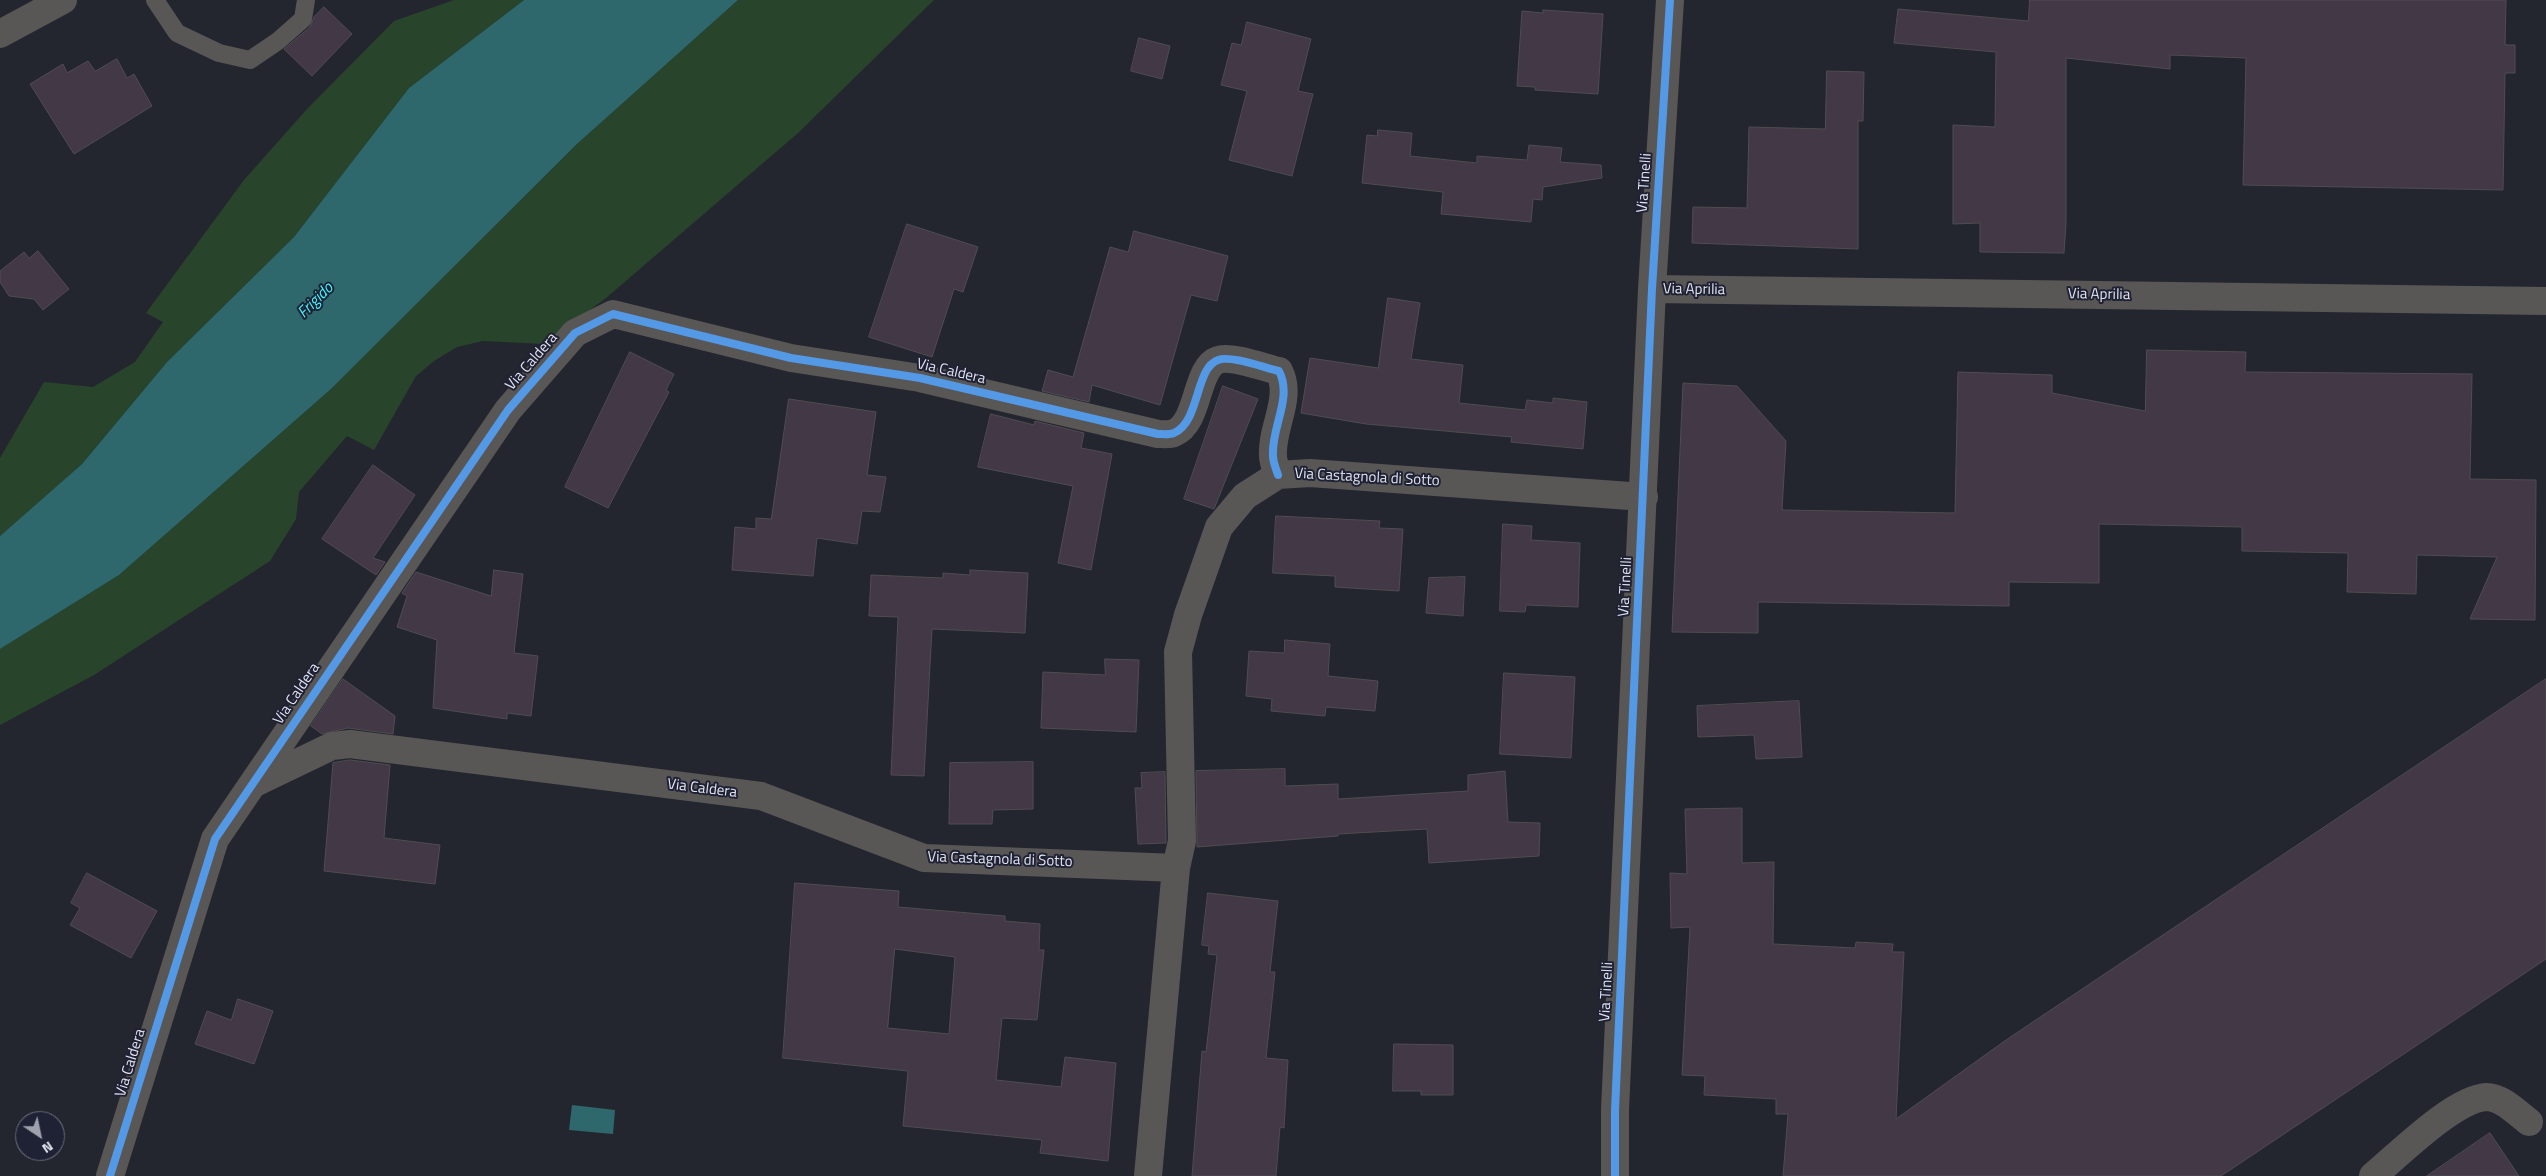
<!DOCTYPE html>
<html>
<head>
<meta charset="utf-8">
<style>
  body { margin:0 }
  #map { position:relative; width:2546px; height:1176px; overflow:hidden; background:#24262f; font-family:"Titillium Web",sans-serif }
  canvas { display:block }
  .north { position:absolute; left:15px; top:1111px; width:50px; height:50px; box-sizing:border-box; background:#1f2234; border:1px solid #6d6f7f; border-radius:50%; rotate:146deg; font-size:14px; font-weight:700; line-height:20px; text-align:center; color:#e1e3ef }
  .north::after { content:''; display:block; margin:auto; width:18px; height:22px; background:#9fa1ac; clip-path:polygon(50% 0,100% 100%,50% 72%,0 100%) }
</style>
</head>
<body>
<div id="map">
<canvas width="2546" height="1176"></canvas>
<div class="north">N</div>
</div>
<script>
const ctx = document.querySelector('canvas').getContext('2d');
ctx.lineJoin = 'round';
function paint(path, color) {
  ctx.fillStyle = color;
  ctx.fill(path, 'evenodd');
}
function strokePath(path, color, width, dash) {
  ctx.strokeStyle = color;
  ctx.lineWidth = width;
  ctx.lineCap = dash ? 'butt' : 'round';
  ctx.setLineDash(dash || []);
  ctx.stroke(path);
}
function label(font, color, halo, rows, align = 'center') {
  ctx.font = font + ' "Titillium Web",sans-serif';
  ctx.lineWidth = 4;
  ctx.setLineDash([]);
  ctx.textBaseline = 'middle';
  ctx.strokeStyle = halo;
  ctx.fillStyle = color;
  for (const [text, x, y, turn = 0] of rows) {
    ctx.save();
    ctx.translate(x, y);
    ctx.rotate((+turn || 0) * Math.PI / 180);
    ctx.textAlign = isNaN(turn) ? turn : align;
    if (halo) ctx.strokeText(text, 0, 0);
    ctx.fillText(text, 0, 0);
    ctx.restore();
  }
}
paint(new Path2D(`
  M 454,0 L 524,0 L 409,88 L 294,237 L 167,362 L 82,464 L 0,536 L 0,458 L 44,382 L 93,387 L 135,362 L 163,322 L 146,313 L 244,180 L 307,109 L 394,21 Z
  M 738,0 L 934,0 L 798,133 L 606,298 L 544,344 L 483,341 L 457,347 L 434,361 L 416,376 L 374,450 L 347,436 L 299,492 L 296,519 L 270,561 L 94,675 L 0,725 L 0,649 L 119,575 L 331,389 L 577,144 Z`), '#28452b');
paint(new Path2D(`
  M 524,0 L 738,0 L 577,144 L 331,389 L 119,575 L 0,649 L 0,536 L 82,464 L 167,362 L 294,237 L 409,88 Z
  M 572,1105 L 615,1110 L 613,1134 L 569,1130 Z`), '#2e686c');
const building = new Path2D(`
  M 2030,0 L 2506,0 L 2505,45 L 2515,45 L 2515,73 L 2505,73 L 2503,190 L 2243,185 L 2246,58 L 2170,55 L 2170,69 L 2066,58 L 2066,223 L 2064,253 L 1980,252 L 1980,223 L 1953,224 L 1953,125 L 1995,127 L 1996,52 L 1894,43 L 1898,9 L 2028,21 Z
  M 324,7 L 352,34 L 312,76 L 284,49 L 310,27 L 314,17 Z
  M 1543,10 L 1603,14 L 1598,94 L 1535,90 L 1535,87 L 1517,86 L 1522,11 L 1543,13 Z
  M 1247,22 L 1311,39 L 1298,91 L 1313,94 L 1292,176 L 1229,160 L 1247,91 L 1221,85 L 1232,43 L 1241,45 Z
  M 1139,38 L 1170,46 L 1162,79 L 1131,71 Z
  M 117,59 L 127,78 L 134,74 L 152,106 L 74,154 L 30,84 L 63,64 L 67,73 L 88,61 L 95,71 Z
  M 1827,71 L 1864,72 L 1863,121 L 1858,121 L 1858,249 L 1692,243 L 1693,207 L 1747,208 L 1749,127 L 1825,129 Z
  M 1378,130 L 1412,133 L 1410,156 L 1477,163 L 1477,156 L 1527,160 L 1529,145 L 1562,148 L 1560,162 L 1601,165 L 1602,178 L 1543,187 L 1542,200 L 1533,199 L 1531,222 L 1441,214 L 1443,192 L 1362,183 L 1367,135 L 1377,136 Z
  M 907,224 L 978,247 L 963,292 L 954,289 L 932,357 L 869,337 Z
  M 1134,231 L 1228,256 L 1217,301 L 1191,295 L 1160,405 L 1092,385 L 1089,402 L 1042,391 L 1048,370 L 1073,377 L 1110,247 L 1128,252 Z
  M 38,251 L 69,289 L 43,310 L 34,299 L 9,296 L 0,282 L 0,271 L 24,252 L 29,258 Z
  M 1388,298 L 1420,303 L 1411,359 L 1463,365 L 1459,403 L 1525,410 L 1527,400 L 1553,403 L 1553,398 L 1587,402 L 1583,449 L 1511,442 L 1512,437 L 1366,424 L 1301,413 L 1310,358 L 1378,368 Z
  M 2147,350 L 2246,352 L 2245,372 L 2472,374 L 2470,479 L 2536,480 L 2535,620 L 2470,619 L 2497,557 L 2417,555 L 2416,594 L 2347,592 L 2348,553 L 2242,551 L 2242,527 L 2099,524 L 2099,583 L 2009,582 L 2009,606 L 1758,602 L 1758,633 L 1672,632 L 1683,383 L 1737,386 L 1786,441 L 1782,510 L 1955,513 L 1958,372 L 2052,375 L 2052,393 L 2145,411 Z
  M 630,352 L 674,374 L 666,390 L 669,392 L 608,508 L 565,487 Z
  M 1223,386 L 1258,399 L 1214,509 L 1184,499 Z
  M 789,399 L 876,412 L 867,475 L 886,477 L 880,512 L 862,511 L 857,544 L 817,538 L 813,576 L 732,570 L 735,527 L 756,529 L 756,518 L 771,519 Z
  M 991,414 L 1034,425 L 1035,421 L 1084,433 L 1081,448 L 1112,454 L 1091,570 L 1058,563 L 1073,486 L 978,467 Z
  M 373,465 L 415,495 L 373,558 L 385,562 L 376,575 L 322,539 Z
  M 1276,516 L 1380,521 L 1379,528 L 1403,529 L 1399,591 L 1335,587 L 1335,576 L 1273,573 Z
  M 1503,524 L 1532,526 L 1531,540 L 1580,543 L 1578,607 L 1526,605 L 1525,612 L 1500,611 Z
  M 494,570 L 523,574 L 514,653 L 538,656 L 531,716 L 507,713 L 507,719 L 433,708 L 437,640 L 397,627 L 407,596 L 402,593 L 416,572 L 491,596 Z
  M 970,570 L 1028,573 L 1025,633 L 932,629 L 924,776 L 891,775 L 898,617 L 869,616 L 871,575 L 943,578 L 943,573 L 970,575 Z
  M 1465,577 L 1463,616 L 1426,613 L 1429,578 Z
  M 1285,640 L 1330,644 L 1328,676 L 1378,681 L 1375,711 L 1326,707 L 1325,716 L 1271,711 L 1272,699 L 1246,696 L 1249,651 L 1284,653 Z
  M 1105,659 L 1139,660 L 1136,732 L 1041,728 L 1043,672 L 1105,675 Z
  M 1504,673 L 1575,677 L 1571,758 L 1500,754 Z
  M 343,679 L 395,716 L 393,734 L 348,728 L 322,734 L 311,726 Z
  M 2546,679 L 2546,959 L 2221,1176 L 1783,1176 L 1788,1114 L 1776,1114 L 1776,1099 L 1704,1095 L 1705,1076 L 1682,1075 L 1690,927 L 1671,928 L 1670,873 L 1687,874 L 1685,809 L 1742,808 L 1742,863 L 1774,862 L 1773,944 L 1855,948 L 1856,942 L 1893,944 L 1892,952 L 1904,952 L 1896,1119 L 2006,1040 Z
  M 1799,701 L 1802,757 L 1756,759 L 1754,735 L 1698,737 L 1697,706 Z
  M 350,760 L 390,765 L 384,838 L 440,845 L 435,884 L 324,871 L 333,763 Z
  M 1033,762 L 1033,809 L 993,810 L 992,824 L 949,824 L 950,763 Z
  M 1285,769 L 1285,786 L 1338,784 L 1338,799 L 1468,791 L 1468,775 L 1505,771 L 1508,822 L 1540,823 L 1539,856 L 1429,863 L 1427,829 L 1338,834 L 1338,836 L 1197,847 L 1196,771 Z
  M 1165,772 L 1166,843 L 1138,844 L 1135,788 L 1142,788 L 1141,773 Z
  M 87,873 L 157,911 L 131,958 L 70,925 L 80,908 L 71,903 Z
  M 795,883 L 899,891 L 898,907 L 1005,916 L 1005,921 L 1040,924 L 1039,950 L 1044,950 L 1037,1020 L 1002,1018 L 996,1080 L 1061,1087 L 1065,1057 L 1116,1063 L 1108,1161 L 1040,1153 L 1042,1140 L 903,1126 L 908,1071 L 783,1058 ZM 895,949 L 955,957 L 949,1034 L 888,1028 Z
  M 1208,893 L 1278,901 L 1270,972 L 1275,972 L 1266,1058 L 1288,1060 L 1284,1128 L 1280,1127 L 1276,1176 L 1192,1176 L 1202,1051 L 1206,1052 L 1217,955 L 1208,954 L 1209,946 L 1202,945 Z
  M 238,999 L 273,1011 L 254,1064 L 195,1044 L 207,1011 L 231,1020 Z
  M 1394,1044 L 1453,1045 L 1453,1095 L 1421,1095 L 1421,1091 L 1393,1091 Z
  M 2490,1133 L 2519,1176 L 2427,1176 Z`);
paint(building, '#433845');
strokePath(building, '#4f4c52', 1);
strokePath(new Path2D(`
  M 155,0 L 177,33 L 219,53 L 250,60 L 278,41 L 303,19 L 306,0`), '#595656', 18);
strokePath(new Path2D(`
  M 0,34 L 63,0
  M 1652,289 L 2546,301
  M 253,784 L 332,746 L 350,744 L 761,796 L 924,858 L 1176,868
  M 110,1176 L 215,839 L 508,410 L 575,333 L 613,314 L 791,358 L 920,378 L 1158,434 C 1163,434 1169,435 1174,433 C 1200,422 1195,368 1218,360 C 1231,355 1265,368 1279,371 C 1293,398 1271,427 1273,456 C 1273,462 1276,469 1278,475
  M 1148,1176 L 1176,868 L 1182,841 L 1178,652 L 1188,615 L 1219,527 L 1245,496 L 1278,475 L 1310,473 L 1644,497
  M 1615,1176 L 1615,1110 L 1652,289 L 1670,0
  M 2373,1176 C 2398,1155 2454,1099 2486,1097 C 2502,1097 2517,1113 2529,1122`), '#595656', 28);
strokePath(new Path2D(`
  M 110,1176 L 215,839 L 508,410 L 575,333 L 613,314 L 791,358 L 920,378 L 1158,434 C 1163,434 1169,435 1174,433 C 1200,422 1195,368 1218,360 C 1231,355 1265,368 1279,371 C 1293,398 1271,427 1273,456 C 1273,462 1276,469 1278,475
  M 1615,1176 L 1615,1110 L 1652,289 L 1670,0`), '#5399e6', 8);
label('15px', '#e1e3ef', '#1f2234', [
  ["Via Tinelli",1645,183,-86],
  ["Via Aprilia",1694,290,1],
  ["Via Aprilia",2099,295,1],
  ["Via Caldera",532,362,-49],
  ["Via Caldera",951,372,13],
  ["Via Castagnola di Sotto",1367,478,3],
  ["Via Tinelli",1626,587,-87],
  ["Via Caldera",297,694,-56],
  ["Via Caldera",702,789,7],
  ["Via Castagnola di Sotto",1000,860,2],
  ["Via Tinelli",1607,992,-87],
  ["Via Caldera",131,1063,-73]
]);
label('italic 16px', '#41f2fb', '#1f2234', [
  ["Frigido",316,301,-45]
]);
</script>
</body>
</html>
